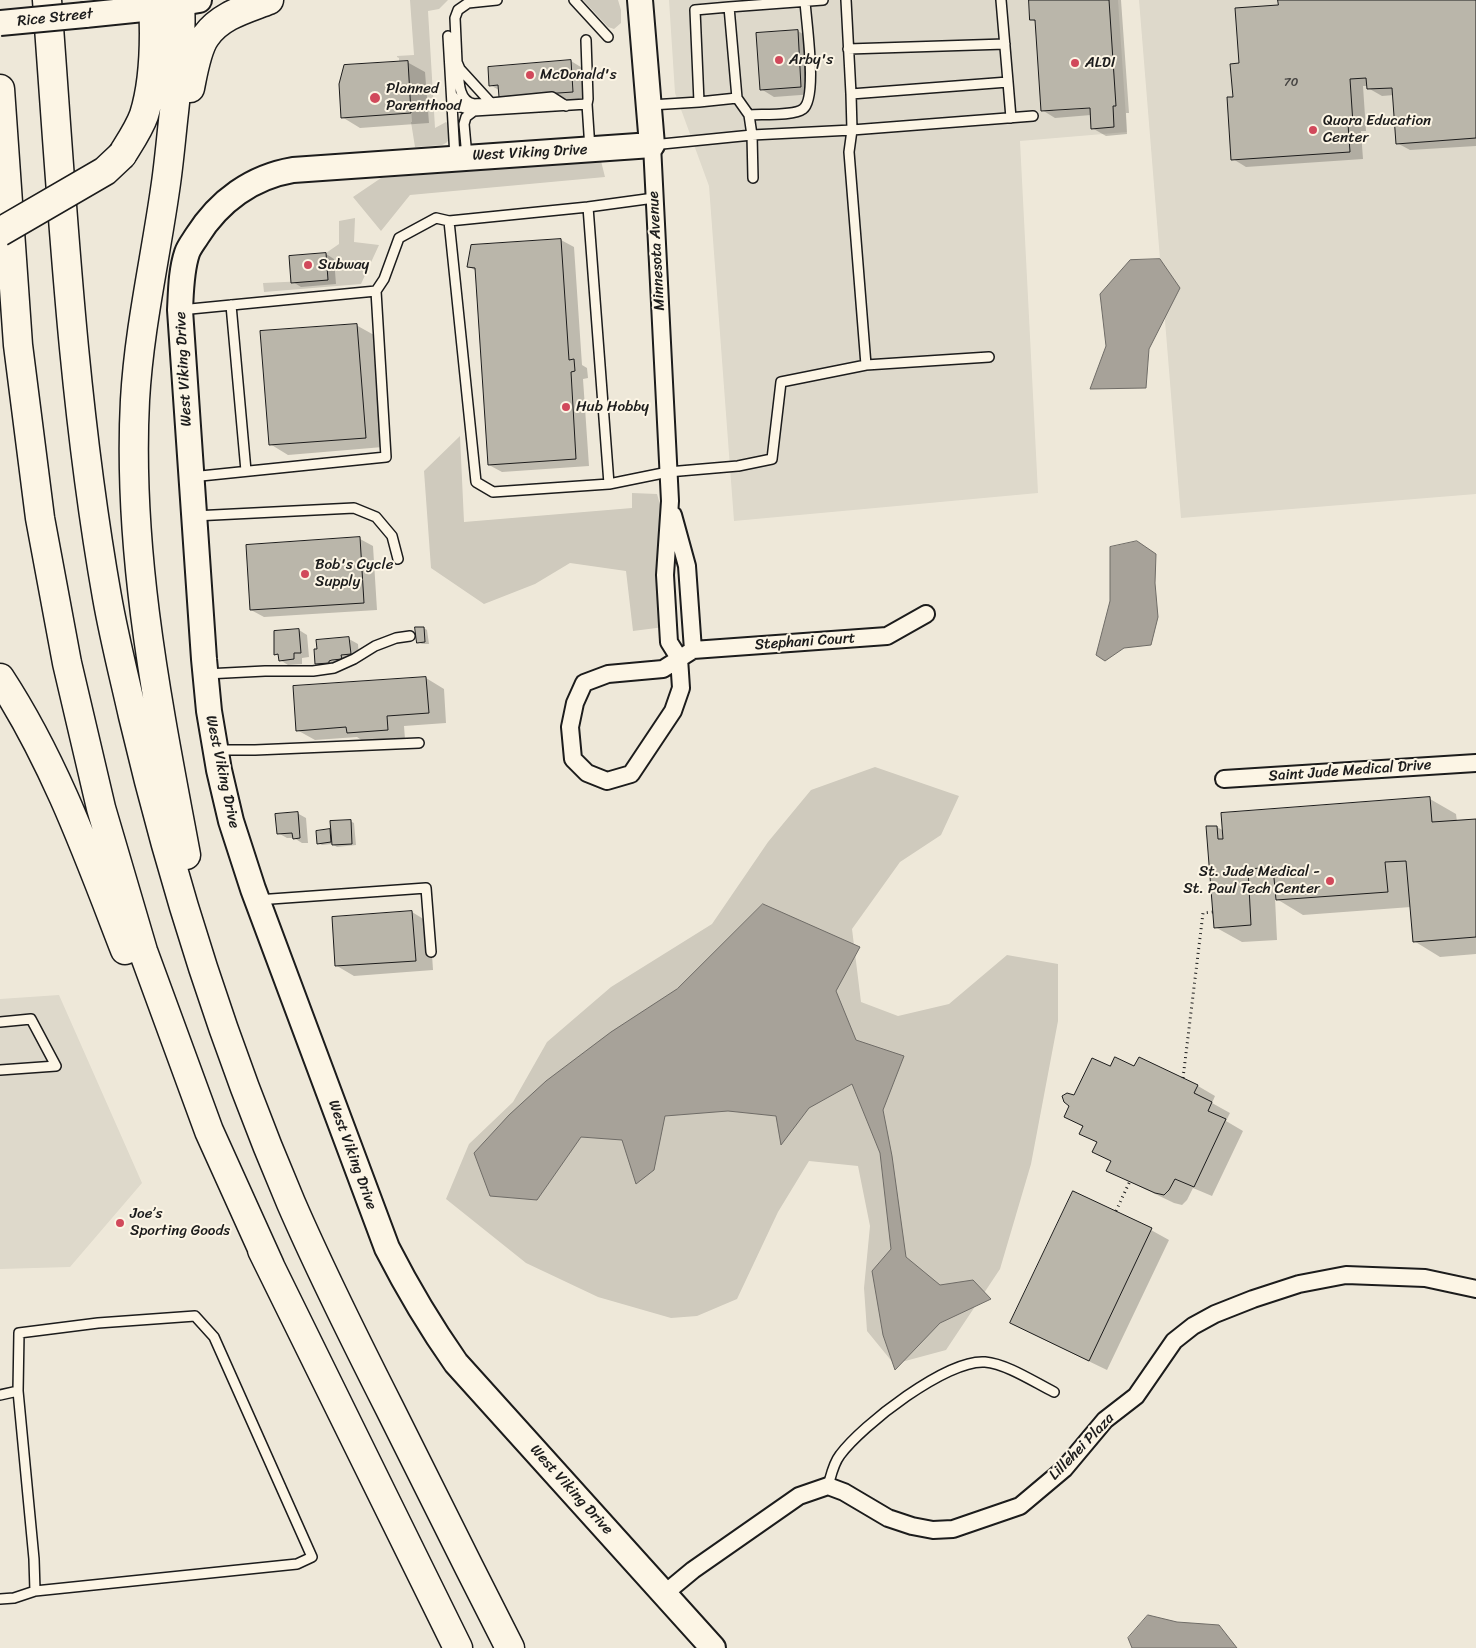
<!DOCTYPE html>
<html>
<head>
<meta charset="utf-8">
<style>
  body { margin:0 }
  canvas { display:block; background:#eee8d9 }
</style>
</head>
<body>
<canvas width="1476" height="1648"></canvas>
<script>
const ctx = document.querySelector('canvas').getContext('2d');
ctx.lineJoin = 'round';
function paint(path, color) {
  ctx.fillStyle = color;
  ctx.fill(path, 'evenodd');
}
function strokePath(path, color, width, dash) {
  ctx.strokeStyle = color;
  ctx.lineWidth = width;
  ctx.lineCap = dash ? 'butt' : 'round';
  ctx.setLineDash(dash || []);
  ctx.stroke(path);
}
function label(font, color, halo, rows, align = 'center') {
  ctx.font = font + ' Sriracha,sans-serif';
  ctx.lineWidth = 4;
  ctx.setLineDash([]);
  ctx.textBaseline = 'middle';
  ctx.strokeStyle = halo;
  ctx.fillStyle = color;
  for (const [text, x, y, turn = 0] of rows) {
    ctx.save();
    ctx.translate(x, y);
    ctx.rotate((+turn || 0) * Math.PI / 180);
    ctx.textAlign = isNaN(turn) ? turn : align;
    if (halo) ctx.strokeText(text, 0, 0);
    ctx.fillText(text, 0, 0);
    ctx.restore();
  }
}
paint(new Path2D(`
  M 669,0 L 1118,0 L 1127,132 L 1020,141 L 1038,493 L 734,521 L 709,186 L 675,93 Z
  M 1139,0 L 1476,0 L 1476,494 L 1181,518 Z
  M 59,995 L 142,1183 L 70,1267 L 0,1269 L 0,999 Z`), '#ded9cb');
paint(new Path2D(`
  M 410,0 L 448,0 L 439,9 L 428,11 L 435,128 L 446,122 L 449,124 C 449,133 452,142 442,145 L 415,147 L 411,122 L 412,122 L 408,61 L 399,61 L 399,58 L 397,57 L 397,56 L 414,55 Z
  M 583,0 L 618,0 L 621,10 L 621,23 L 614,29 L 608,27 Z
  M 601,161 L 605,177 L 410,195 L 381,231 L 353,197 L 381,178 Z
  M 355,218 L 354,242 L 379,245 L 361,284 L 264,292 L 263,283 L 328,280 L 326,253 L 339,244 L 339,221 Z
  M 460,436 L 464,522 L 632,508 L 632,493 L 657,494 L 663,515 L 664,627 L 633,631 L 626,571 L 570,563 L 535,584 L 484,604 L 431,568 L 424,471 Z
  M 875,767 L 959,796 L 941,835 L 900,862 L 852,929 L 861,1002 L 898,1016 L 949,1004 L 1007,955 L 1058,964 L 1058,1021 L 1031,1164 L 1000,1269 L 946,1350 L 894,1364 L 867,1331 L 864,1288 L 870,1226 L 858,1166 L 809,1161 L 778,1212 L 737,1299 L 697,1316 L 671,1318 L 598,1297 L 526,1263 L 446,1199 L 469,1144 L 513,1102 L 547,1042 L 611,987 L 712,924 L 768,842 L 811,790 Z`), '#cfcabd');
const water = new Path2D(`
  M 1160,259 L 1180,288 L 1149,349 L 1146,388 L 1090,389 L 1106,346 L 1100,294 L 1130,260 Z
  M 1137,541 L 1156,554 L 1155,583 L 1158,617 L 1151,645 L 1124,648 L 1105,661 L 1096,655 L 1110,601 L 1110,547 Z
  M 763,904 L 860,947 L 836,991 L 856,1040 L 904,1056 L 883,1110 L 892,1156 L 906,1257 L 940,1285 L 973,1280 L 991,1299 L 940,1323 L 895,1370 L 883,1335 L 872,1271 L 891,1249 L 880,1153 L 852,1084 L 809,1108 L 781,1145 L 776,1116 L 728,1111 L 665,1116 L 654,1170 L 636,1184 L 622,1140 L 581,1137 L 537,1200 L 490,1196 L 474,1153 L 509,1115 L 546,1081 L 611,1032 L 677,989 Z
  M 1148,1615 L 1177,1622 L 1219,1625 L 1237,1648 L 1132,1648 L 1128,1638 Z`);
paint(water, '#a7a299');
strokePath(water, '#6f6c67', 1);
paint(new Path2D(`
  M 1030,0 L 1121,0 L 1129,113 L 1126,113 L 1127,134 L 1106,136 L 1092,128 L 1091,115 L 1055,118 L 1042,110 L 1036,22 L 1031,19 ZM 1096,106 L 1096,108 L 1053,111 L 1053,109 Z
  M 1279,0 L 1476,0 L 1476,146 L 1410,150 L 1397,143 L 1394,95 L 1382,96 L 1368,88 L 1368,86 L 1363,86 L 1366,131 L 1361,131 L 1363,159 L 1246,167 L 1233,159 L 1234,98 L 1240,64 L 1280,6 Z
  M 798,31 L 811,39 L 814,94 L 774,97 L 761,89 Z
  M 571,61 L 584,69 L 586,99 L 514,104 L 500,97 L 499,90 L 490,85 Z
  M 407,62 L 425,72 L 429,123 L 360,128 L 342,117 Z
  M 561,240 L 574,247 L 582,365 L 587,368 L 588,378 L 583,379 L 589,466 L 502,472 L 489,465 L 476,271 L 468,266 L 472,246 Z
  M 326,254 L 334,259 L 336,284 L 301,287 L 293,282 Z
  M 356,325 L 374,335 L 383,447 L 288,455 L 270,444 Z
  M 360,539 L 373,546 L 377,610 L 264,617 L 251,610 Z
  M 424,628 L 427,630 L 429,644 L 422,644 L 418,642 Z
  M 299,630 L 307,635 L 309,657 L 302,658 L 302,664 L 288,665 L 280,660 L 280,656 L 276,654 Z
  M 349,639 L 358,644 L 359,658 L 325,668 L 316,664 Z
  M 426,678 L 444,689 L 446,723 L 404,726 L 405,739 L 366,743 L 357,737 L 315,740 L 297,730 Z
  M 1430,799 L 1456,814 L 1457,822 L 1476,820 L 1476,954 L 1440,957 L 1414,941 L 1411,907 L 1303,915 L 1275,898 L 1277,940 L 1242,942 L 1215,927 L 1217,827 L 1224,831 Z
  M 297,813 L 306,818 L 308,843 L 302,843 L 294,838 L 287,838 L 278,833 Z
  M 350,821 L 354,823 L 356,845 L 337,847 L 332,844 L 322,845 L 318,843 L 317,832 L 332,831 Z
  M 412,912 L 430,923 L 433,970 L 354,976 L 337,966 Z
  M 1139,1058 L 1198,1086 L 1215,1096 L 1212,1103 L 1230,1113 L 1226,1121 L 1243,1131 L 1212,1196 L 1193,1188 L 1187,1200 L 1182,1205 L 1174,1203 L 1126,1180 L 1108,1170 L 1112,1162 L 1094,1151 L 1098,1143 L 1080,1133 L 1083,1127 L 1066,1116 L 1074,1096 L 1111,1068 L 1134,1068 Z
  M 1074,1192 L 1151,1230 L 1169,1240 L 1107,1370 L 1030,1333 L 1012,1323 Z`), '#0003');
const building = new Path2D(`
  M 1029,0 L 1109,0 L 1116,106 L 1113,106 L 1114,127 L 1091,129 L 1090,108 L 1041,111 L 1035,20 L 1030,20 Z
  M 1278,0 L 1476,0 L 1476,138 L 1396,144 L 1392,88 L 1367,89 L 1366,78 L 1350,79 L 1353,124 L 1348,124 L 1350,152 L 1231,160 L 1227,97 L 1233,97 L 1230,64 L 1239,63 L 1235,8 L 1278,5 Z
  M 798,30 L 801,87 L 760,90 L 756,33 Z
  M 571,60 L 573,92 L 499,97 L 498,85 L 489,86 L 488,67 Z
  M 408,61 L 411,113 L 341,118 L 339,84 L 344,65 Z
  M 561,239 L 569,360 L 574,359 L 575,371 L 571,372 L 576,459 L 488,465 L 475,268 L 467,267 L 471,245 Z
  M 326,253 L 328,280 L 291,283 L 289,256 Z
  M 357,324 L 366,438 L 269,445 L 260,331 Z
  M 360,537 L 364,603 L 250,610 L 246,545 Z
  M 415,627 L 424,627 L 425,642 L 417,643 Z
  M 299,629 L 301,653 L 294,653 L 294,659 L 279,661 L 278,654 L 274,655 L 274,631 Z
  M 349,637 L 351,654 L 341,655 L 342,659 L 332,660 L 329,661 L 329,663 L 315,664 L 314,649 L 317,649 L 316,640 Z
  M 426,677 L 429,713 L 387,716 L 388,730 L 347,733 L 346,727 L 296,731 L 293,686 Z
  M 1430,797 L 1432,822 L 1476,819 L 1476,937 L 1413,942 L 1406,861 L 1385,862 L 1388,892 L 1276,900 L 1273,867 L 1248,869 L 1251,925 L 1214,928 L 1206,826 L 1217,826 L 1218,839 L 1223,839 L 1221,813 Z
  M 298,812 L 300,838 L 293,839 L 292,833 L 277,834 L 275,814 Z
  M 351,820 L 352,844 L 332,845 L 330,821 Z
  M 330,829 L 331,842 L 317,844 L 316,831 Z
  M 412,911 L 416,961 L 335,966 L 332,917 Z
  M 1115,1057 L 1134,1066 L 1139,1057 L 1198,1085 L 1194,1093 L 1212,1102 L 1208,1111 L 1226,1119 L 1194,1187 L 1175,1179 L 1169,1190 L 1164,1195 L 1155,1193 L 1106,1171 L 1111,1161 L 1092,1152 L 1097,1142 L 1079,1134 L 1083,1126 L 1064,1117 L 1069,1106 L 1064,1102 L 1062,1096 L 1067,1093 L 1074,1095 L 1092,1058 L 1110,1066 Z
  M 1073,1191 L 1152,1228 L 1089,1361 L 1010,1323 Z`);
paint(building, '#bab6aa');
strokePath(building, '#1c1c1c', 1);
const lane = new Path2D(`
  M 497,0 L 468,3 L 458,10 L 455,18 L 457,62 L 460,69 L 491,103 L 552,97 L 566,106
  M 574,0 L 608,37
  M 846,0 L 851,94
  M 1001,0 L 1008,82 L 851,94 L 852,130 L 1033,116
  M 448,36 L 455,157
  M 586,40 L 588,99 L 587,104 L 590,149
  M 848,49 L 1005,44
  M 458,65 C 459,77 457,101 474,104 C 479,104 486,103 491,103
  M 1008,82 L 1011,118
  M 452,95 L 461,107 L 474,111 L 587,104
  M 699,102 L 737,98
  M 651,105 L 699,102 L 695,10 L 729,7
  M 749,115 C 761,114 794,116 803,109 C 818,98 806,21 805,1
  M 652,145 L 752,135 L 852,130 L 849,152 L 866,365
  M 467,157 L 464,124 L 466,117 L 474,111
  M 753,178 L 752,135 L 749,115 L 737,98 L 729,7 L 823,0
  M 654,198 L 588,207 L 609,484 L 668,472 L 738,466 L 772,459 L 781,382 L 866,365 L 989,357
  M 449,221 L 476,482 L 493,492 L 609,484
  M 231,305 L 246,471
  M 180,310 L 376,291
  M 191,477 L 386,457 L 376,291 L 384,279 L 399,238 L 436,218 L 449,221 L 588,207
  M 194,516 L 354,508 L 376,517 L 392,536 L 398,559
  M 206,674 L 265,671 L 313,671 L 334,668 L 354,659 L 375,646 L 396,638 L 410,636
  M 216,750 L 255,750 L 419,743
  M 257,900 L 426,888 L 431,952
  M 0,1022 L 31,1019 L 56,1066 L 0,1070
  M 18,1391 L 19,1333 L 98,1323 L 195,1316 L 214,1337 L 312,1557 L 297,1564 L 35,1591
  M 0,1395 L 18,1391 L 34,1559 L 35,1591 L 14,1598 L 0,1599
  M 828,1486 C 831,1476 833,1464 840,1455 C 862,1425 947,1359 985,1362 C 1007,1364 1034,1382 1054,1392`);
const street = new Path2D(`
  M 652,145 L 670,501 L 665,575 L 669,642 L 679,658 L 681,688 L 673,711 L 631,774 L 607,781 L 587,773 L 573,759 L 570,727 L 575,703 L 584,683 L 608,674 L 663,669 L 693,650 L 887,636 L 926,614
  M 673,515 L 687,566 L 693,650
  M 1224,779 L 1476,763
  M 664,1594 L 693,1570 L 799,1496 L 828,1486 L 844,1492 L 888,1518 L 912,1526 L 933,1530 L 953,1529 L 1020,1506 L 1064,1469 L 1105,1420 L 1136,1396 L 1174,1341 L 1193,1326 L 1215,1314 L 1253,1299 L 1299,1284 L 1346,1275 L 1425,1278 L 1476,1289`);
const secondary = new Path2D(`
  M 640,0 L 652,145 L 293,170 C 252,177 219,201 197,236 C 194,241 189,247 187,253 C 181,271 181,291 180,310 L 204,659 L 209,711 L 219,770 L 231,821 L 253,889 L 387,1248 C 408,1289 430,1326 456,1363 L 713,1648
  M 85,15 L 153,8 L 199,0`);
const highway = new Path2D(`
  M 47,0 C 62,199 72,399 107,597 C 114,637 124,676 133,716 C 172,882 224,1046 291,1203 C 321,1272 355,1340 389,1407 C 429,1487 469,1568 510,1648
  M 180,0 C 182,38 178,75 174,112 C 171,138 169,164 165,190 C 155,260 139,329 135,400 C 127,554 158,705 186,855
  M 190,88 C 193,73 197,48 206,36 C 221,15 246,9 269,0
  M 0,89 L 18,345 L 40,518 L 67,663 L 101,808 L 143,951 L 209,1131 L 270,1266
  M 122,155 C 130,142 139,129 144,115 C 155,80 155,36 153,0
  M 0,678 C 55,762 89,857 125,950
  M 262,1250 L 458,1648`);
strokePath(lane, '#1c1c1c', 12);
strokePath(street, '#1c1c1c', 20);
strokePath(secondary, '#1c1c1c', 28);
strokePath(highway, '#1c1c1c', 31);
strokePath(new Path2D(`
  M 1183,1078 L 1203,913 L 1213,912
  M 1116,1211 L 1130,1181`), '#1c1c1c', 3, [1, 4]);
strokePath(lane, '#fcf5e5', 9);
strokePath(street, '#fcf5e5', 16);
strokePath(secondary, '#fcf5e5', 24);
strokePath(highway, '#fcf5e5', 28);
const secondaryBridge = new Path2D(`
  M 0,23 L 85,15`);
const highwayBridge = new Path2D(`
  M 0,232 L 105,171 L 122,155`);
strokePath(secondaryBridge, '#1c1c1c', 28, []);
strokePath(highwayBridge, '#1c1c1c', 31, []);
strokePath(secondaryBridge, '#fcf5e5', 24);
strokePath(highwayBridge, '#fcf5e5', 28);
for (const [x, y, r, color] of [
  [779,60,5,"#d1495b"],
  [1075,63,5,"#d1495b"],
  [530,75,5,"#d1495b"],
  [375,98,6,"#d1495b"],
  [1313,130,5,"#d1495b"],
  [308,265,5,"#d1495b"],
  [566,407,5,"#d1495b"],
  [305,574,5,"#d1495b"],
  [1330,881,5,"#d1495b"],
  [120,1223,5,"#d1495b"]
]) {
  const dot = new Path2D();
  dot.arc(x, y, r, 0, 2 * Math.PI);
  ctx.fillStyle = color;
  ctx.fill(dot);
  strokePath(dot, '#fcf5e5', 2);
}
label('12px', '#444240', null, [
  ["70",1291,83]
]);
label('15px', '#1c1c1c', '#fcf5e5', [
  ["Rice Street",55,18,-6],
  ["West Viking Drive",530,153,-3],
  ["Minnesota Avenue",657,251,-93],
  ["West Viking Drive",184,369,-93],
  ["Stephani Court",805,642,-4],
  ["Saint Jude Medical Drive",1350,771,-4],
  ["West Viking Drive",222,772,78],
  ["West Viking Drive",352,1155,70],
  ["Lillehei Plaza",1082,1447,-46],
  ["West Viking Drive",571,1490,48]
]);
label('15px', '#1c1c1c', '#fcf5e5', [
  ["Arby's",789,60],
  ["ALDI",1085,63],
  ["McDonald's",540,75],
  ["Planned",386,89],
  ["Parenthood",386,106],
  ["Quora Education",1323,121],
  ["Center",1323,138],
  ["Subway",318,265],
  ["Hub Hobby",576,407],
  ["Bob's Cycle",315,565],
  ["Supply",315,582],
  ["St. Jude Medical -",1320,872,"right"],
  ["St. Paul Tech Center",1320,889,"right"],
  ["Joe’s",130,1214],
  ["Sporting Goods",130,1231]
], 'left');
</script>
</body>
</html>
